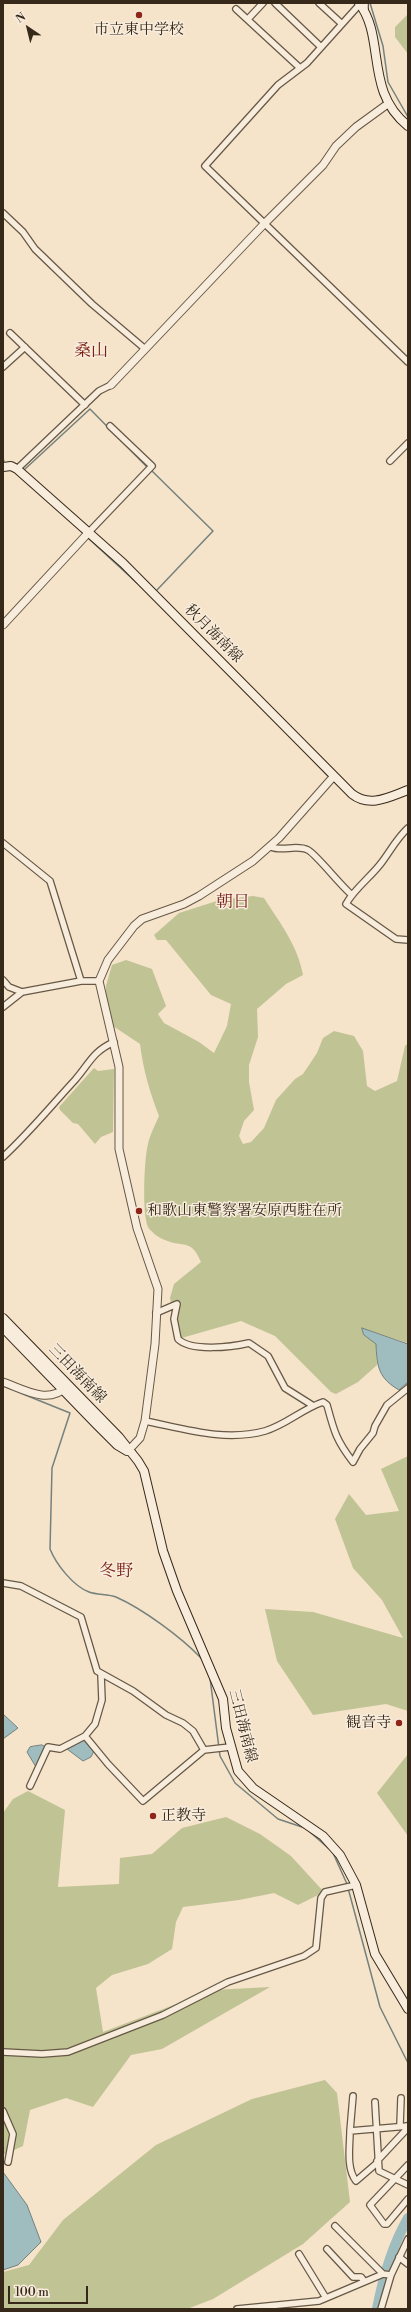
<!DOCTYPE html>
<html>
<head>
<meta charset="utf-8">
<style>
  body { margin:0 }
  #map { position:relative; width:411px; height:2312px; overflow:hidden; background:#f5e3ca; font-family:"Libre Bodoni",serif }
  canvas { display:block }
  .frame { position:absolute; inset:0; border:4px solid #372919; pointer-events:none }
  .north { position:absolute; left:8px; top:8px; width:40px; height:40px; -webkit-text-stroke:3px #f8eddd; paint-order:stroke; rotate:325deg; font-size:11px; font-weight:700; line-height:16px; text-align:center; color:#372919 }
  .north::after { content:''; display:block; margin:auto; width:14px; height:18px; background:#372919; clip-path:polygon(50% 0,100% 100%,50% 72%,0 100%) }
  .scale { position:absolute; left:8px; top:2286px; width:80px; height:18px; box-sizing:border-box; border:2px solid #372919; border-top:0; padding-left:5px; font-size:12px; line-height:14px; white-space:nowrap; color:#372919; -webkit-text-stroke:3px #f8eddd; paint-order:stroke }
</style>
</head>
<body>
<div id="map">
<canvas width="411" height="2312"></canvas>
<div class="frame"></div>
<div class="north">N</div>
<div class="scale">100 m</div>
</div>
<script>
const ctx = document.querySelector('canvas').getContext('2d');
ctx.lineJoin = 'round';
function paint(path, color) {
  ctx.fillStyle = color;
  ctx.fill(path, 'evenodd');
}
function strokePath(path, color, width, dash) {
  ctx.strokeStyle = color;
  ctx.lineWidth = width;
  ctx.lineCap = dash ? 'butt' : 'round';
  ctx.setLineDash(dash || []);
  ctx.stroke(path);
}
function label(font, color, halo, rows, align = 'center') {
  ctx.font = font + ' "Libre Bodoni","Noto Serif JP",serif';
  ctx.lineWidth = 3;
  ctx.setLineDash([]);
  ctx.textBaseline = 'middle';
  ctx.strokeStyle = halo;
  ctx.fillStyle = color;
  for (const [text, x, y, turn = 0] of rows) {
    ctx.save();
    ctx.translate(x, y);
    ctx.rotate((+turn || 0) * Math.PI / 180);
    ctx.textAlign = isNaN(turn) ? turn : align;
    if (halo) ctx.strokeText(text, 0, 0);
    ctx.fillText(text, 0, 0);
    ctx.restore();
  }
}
paint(new Path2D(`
  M 408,14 L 408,54 L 395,37 L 395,27 Z
  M 253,896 L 264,898 C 280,923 298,946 303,975 L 286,984 L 257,1009 L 258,1037 L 249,1065 L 249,1082 L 254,1110 L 244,1121 L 239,1136 L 243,1144 L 251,1142 L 264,1128 L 276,1100 L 295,1079 L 303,1074 L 317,1053 L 323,1038 L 334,1031 L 354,1036 L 363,1051 L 367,1086 L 375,1091 L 397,1081 L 405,1046 L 408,1043 L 408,1343 L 362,1328 L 364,1335 L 376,1344 L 377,1365 L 358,1382 L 336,1394 L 331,1392 L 275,1336 L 241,1321 L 178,1339 L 170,1298 L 174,1284 L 201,1262 C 191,1238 183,1248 165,1240 C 160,1239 150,1231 148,1227 C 142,1214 144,1159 148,1144 C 150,1135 155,1125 159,1116 C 150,1093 143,1069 140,1044 L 113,1026 L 106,1002 L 106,986 L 112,965 L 126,960 L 152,969 L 166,1006 L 158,1014 L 164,1023 L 199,1042 L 214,1053 L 227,1026 L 231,1004 L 211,995 L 166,940 L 157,940 L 154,935 L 179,913 L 220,900 Z
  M 94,1068 L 98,1071 L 114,1069 L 113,1132 L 101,1137 L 95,1144 L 78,1124 L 73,1123 L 60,1110 L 59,1107 Z
  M 408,1456 L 408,1711 L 386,1704 L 313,1715 L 277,1661 L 265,1609 L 313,1612 L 403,1638 L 382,1600 L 353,1568 L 335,1519 L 349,1494 L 366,1515 L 399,1511 L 381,1469 Z
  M 408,1754 L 408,1836 L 377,1793 Z
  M 28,1791 L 65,1810 L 58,1887 L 119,1884 L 120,1858 L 152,1854 L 182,1828 L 226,1817 L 260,1834 L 291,1856 L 324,1892 L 298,1905 L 274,1893 L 239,1900 L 183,1907 L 176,1922 L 172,1949 L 148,1964 L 112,1975 L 96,1988 L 103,2032 L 213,1990 L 270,1987 L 162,2049 L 131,2055 L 93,2107 L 66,2098 L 30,2110 L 23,2146 L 3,2155 L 3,1813 L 13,1799 Z
  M 325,2080 L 337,2093 L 350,2202 L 303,2244 L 213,2299 L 187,2309 L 3,2309 L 3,2272 L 29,2265 L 63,2220 L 156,2145 L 252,2099 Z`), '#c0c394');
const water = new Path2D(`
  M 362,1328 L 408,1344 L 408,1382 L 399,1390 C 378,1378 377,1366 376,1344 L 364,1335 Z
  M 3,1714 L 18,1728 L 3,1739 Z
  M 84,1740 L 94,1751 L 91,1757 L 83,1761 L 67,1749 Z
  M 42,1745 L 46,1747 L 36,1767 L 27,1752 L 30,1747 Z
  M 3,2172 L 27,2205 L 41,2242 L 18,2265 L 3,2270 Z`);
paint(water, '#9fbcbf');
strokePath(water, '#75817d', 1);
strokePath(new Path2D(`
  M 370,3 L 383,46 L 388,82 L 408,117
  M 3,459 L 4,461
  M 25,469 L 90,409 L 148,468
  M 151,470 L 213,531 L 157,590
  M 88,538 L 137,583
  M 306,753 L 327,775
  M 3,1386 L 70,1413 L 52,1468 L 50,1549 C 56,1564 73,1586 89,1592 C 97,1595 108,1594 116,1597 C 143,1609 181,1637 201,1658
  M 210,1678 L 220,1756 L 235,1783 L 278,1819 L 305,1828
  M 310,1832 L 328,1848
  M 333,1853 L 347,1884
  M 348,1888 L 380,2007 L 408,2063`), '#75817d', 1.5);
strokePath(new Path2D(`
  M 377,2309 C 383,2277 392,2246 408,2218`), '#9fbcbf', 10);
const minor = new Path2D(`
  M 275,3 L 321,47
  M 319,3 L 342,24
  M 360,4 L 307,63 L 278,85 L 205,166 L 408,362
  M 236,9 L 300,68
  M 365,10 L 365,3
  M 248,19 L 263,3
  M 3,213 L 23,232 L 35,249 L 92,304 L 144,348
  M 10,333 L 85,405
  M 3,367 L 25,347
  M 390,461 L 408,443
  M 17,469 L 99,391 L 111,385
  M 89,532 L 152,466 L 110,426
  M 408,828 C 397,838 391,850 382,862 C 371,877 355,888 346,904 L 396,939 L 408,940
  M 3,843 L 50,881 L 81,981
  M 271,847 C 283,852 296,844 308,850 C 316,854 341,886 352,895
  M 3,980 L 9,987 L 22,992
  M 3,1007 L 22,992 L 81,981 L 99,981
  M 3,1157 C 29,1133 51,1106 75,1080 C 90,1063 92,1052 114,1042
  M 156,1313 L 177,1304 L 174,1319 L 178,1339 C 191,1352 232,1347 249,1343 L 268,1356 L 285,1388 L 312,1405
  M 145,1421 C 185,1429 225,1442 265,1431 C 286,1425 302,1409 323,1402 L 327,1405 C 334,1431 336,1440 353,1462 L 360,1449 L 373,1433 L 375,1426 L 387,1405 L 408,1388
  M 3,1583 L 21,1586 L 81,1617 L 97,1671 L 133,1691 L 166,1715 L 183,1723 L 193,1731 L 204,1750 L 230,1747
  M 85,1736 L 108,1764 L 143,1801 L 204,1750
  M 30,1786 L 48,1747 L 60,1749 L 85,1736 L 95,1724 L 102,1700 L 101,1675
  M 3,2052 L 42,2054 L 68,2052 L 163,2015 L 228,1982 L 304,1956 L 316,1948 L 321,1898 L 325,1892 L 356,1885
  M 375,2102 L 379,2171 L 408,2185
  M 3,2111 L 13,2134 L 8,2162
  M 400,2125 L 401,2098
  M 350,2131 L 353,2096
  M 377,2161 L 405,2131 L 407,2126
  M 377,2163 L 356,2181 C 346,2168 350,2147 350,2131 L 408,2126
  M 408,2165 L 370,2205 L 384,2224 L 387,2224 L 408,2199
  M 335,2226 L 383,2274
  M 327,2249 L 353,2277 L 361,2277 L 364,2281
  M 299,2254 L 326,2298
  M 399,2257 L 408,2264
  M 237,2309 L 319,2301 L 383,2274 L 391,2275
  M 381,2309 L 391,2275 L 408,2239`);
const tertiary = new Path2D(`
  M 111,385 L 265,223 L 323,165 L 336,146 L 356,127 L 389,103
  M 3,625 L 89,532
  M 3,1382 C 23,1389 48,1405 66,1387
  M 128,1451 L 140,1438 L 145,1421 L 155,1344 L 158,1289 L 137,1228 L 119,1149 L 119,1067 L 99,981 L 108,960 L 134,926 L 142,919 L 184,904 L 199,896 L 253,861 L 279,838 L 333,777`);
const secondary = new Path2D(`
  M 359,3 C 386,38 364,91 408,126
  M 3,467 L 11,466 L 17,469 L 123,563 L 352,794 C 370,808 389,797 408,790
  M 3,1318 L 119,1437 L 138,1461 L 144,1471 L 163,1551 L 177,1591 L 223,1699 L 226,1728 L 238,1771 L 253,1788 L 323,1836 L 340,1855 L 356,1885 L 375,1954 L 408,2009
  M 3,1328 L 97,1425 L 117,1445 L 127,1451`);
strokePath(minor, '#665845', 8);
strokePath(tertiary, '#665845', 9);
strokePath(secondary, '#372919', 10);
strokePath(minor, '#f8eddd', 5.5);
strokePath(tertiary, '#f8eddd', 7);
strokePath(secondary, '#f8eddd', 8);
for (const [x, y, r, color] of [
  [139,15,4,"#8f2418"],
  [139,1211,4,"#8f2418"],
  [399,1723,4,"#8f2418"],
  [153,1816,4,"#8f2418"]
]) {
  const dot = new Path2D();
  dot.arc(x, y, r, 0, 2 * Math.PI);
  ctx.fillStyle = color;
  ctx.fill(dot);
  strokePath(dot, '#f8eddd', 1.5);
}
label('15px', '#372919', '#f8eddd', [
  ["市立東中学校",139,30,"center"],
  ["和歌山東警察署安原西駐在所",147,1211],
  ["観音寺",391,1723,"right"],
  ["正教寺",161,1816]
], 'left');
label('15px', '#372919', '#f8eddd', [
  ["秋月海南線",213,634,45],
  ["三田海南線",77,1374,46],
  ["三田海南線",242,1726,76]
]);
label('17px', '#7a1f14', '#f8eddd', [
  ["桑山",91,352],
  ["朝日",233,903],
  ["冬野",116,1572]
]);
</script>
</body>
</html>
